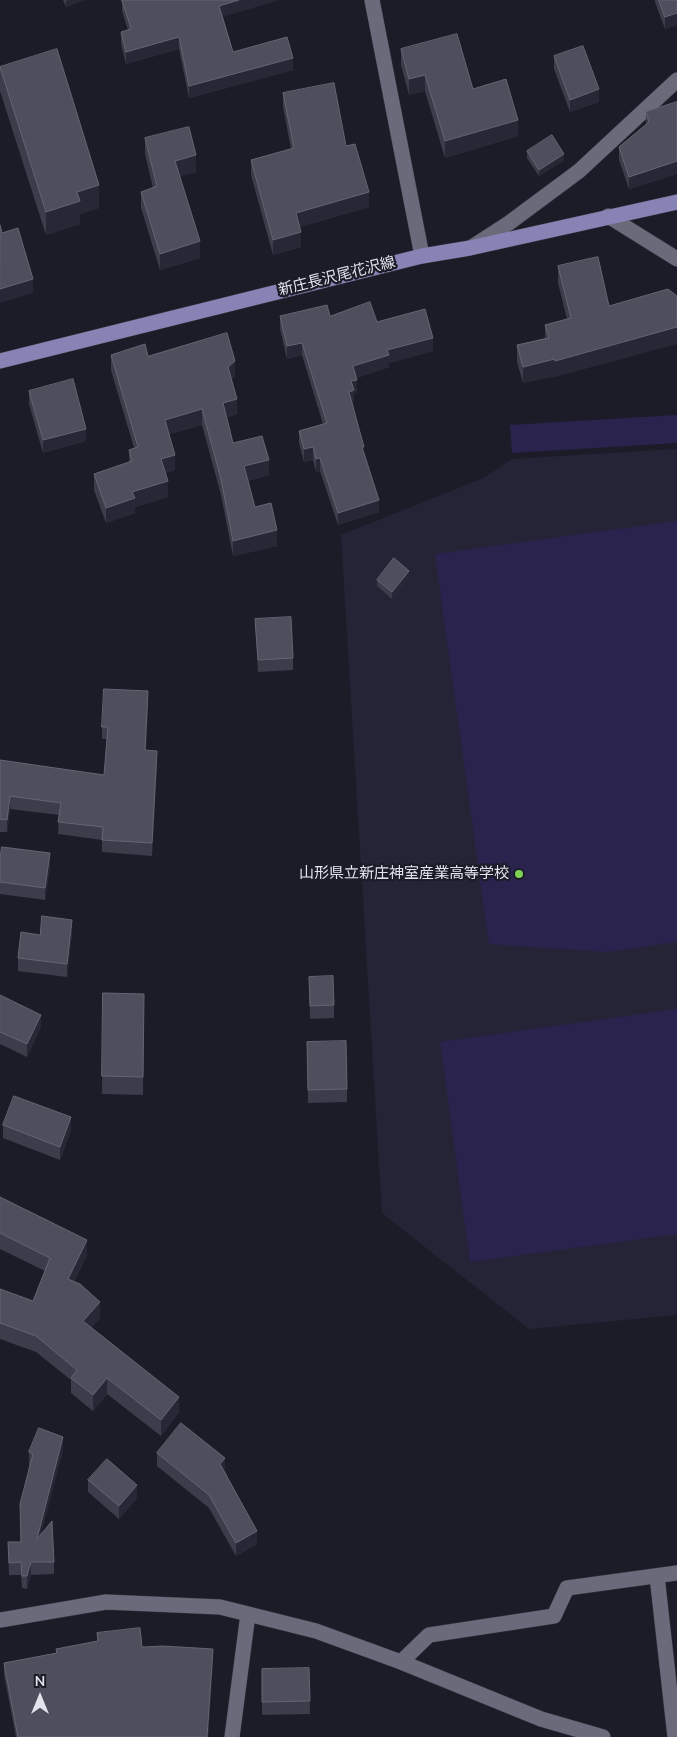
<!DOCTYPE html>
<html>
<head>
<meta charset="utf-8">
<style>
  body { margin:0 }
  #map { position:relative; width:677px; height:1737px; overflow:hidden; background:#1c1c29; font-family:"Nunito Sans",sans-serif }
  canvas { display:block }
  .north { position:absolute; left:15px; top:1672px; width:50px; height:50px; -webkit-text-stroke:4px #1c1c29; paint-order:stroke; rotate:0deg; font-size:14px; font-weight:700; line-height:20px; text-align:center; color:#e3e3ed }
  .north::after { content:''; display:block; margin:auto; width:18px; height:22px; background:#e3e3ed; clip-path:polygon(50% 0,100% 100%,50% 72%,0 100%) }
</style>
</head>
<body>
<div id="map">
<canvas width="677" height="1737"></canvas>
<div class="north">N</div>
</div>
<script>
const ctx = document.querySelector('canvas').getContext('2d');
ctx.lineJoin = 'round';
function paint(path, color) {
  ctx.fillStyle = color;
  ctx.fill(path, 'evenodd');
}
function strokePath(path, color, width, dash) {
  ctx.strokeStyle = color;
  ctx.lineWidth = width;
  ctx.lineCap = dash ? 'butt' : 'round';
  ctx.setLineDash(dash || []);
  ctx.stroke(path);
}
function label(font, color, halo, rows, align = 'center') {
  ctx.font = font + ' "Nunito Sans","Noto Sans JP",sans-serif';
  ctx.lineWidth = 4.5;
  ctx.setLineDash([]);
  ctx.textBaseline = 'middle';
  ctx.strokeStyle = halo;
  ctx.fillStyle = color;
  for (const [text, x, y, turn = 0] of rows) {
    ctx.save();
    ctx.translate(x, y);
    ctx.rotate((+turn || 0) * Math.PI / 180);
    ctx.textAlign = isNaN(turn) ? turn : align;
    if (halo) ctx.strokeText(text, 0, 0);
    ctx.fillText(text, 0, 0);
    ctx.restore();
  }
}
paint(new Path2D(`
  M 677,449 L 677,1315 L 529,1329 L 382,1213 L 341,535 L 484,478 L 512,459 Z`), '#252437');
paint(new Path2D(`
  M 677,415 L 677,443 L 512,453 L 510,425 Z
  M 677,521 L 677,942 L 607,952 L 489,944 L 435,554 Z
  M 677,1009 L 677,1234 L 470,1262 L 440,1042 Z`), '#29234e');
const minor = new Path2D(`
  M 372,0 L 422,256
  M 608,216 L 677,259
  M 472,247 L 509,223 L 579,171 L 677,80
  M 657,1576 L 675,1737
  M 0,1620 L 106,1602 L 220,1607 L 316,1631 L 401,1662 L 541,1719 L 603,1737
  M 401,1662 L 429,1635 L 554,1616 L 567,1588 L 677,1573
  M 232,1737 L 248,1614`);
const major = new Path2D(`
  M 0,361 L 422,256 L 470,248 L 677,202`);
strokePath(minor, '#373742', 16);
strokePath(major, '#373742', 16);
strokePath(minor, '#6a6a7b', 15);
strokePath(major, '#8784b5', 15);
paint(new Path2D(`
  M 63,0 L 84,0 L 66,7 Z
  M 122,0 L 223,17 L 233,52 L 293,70 L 189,98 L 179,49 L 126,64 L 121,44 L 121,32 L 128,30 L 122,11 Z
  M 655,0 L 677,0 L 677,25 L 665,29 L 655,2 Z
  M 401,49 L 473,89 L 518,136 L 445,158 L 425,91 L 409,95 L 401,65 Z
  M 554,56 L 599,102 L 570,112 L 554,69 Z
  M 0,67 L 99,208 L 80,214 L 80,224 L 46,235 L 0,91 Z
  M 283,93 L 346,146 L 369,207 L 300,227 L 301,247 L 273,255 L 251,175 L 251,160 L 291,149 L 283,107 Z
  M 677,102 L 677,174 L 629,189 L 619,160 L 619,147 L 646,125 L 646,112 Z
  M 145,138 L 196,172 L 180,176 L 200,258 L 160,270 L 141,208 L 141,192 L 153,188 L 145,154 Z
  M 527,151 L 564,160 L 539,176 L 527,158 Z
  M 598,257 L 555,377 L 555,376 L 523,383 L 517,362 L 517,345 L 545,338 L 545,325 L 567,319 L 558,283 L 558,266 Z
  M 280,316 L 330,316 L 377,322 L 433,351 L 389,363 L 389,367 L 356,378 L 357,392 L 354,393 L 354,403 L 352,403 L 364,455 L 379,512 L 338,525 L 320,471 L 316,472 L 313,460 L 304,462 L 299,443 L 299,431 L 323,424 L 302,355 L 287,359 L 280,329 Z
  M 111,355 L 148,356 L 235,377 L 231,379 L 237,414 L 227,417 L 233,443 L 269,475 L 248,481 L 255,507 L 277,546 L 233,556 L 221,495 L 202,425 L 169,434 L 175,470 L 165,473 L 168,497 L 135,507 L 135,513 L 106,523 L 94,490 L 94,474 L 129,462 L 129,450 L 134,448 L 111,370 Z
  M 29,391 L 86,441 L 43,453 L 29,404 Z
  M 409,577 L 392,599 L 377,586 L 377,580 Z
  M 255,619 L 293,658 L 293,670 L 258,672 Z
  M 148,704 L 146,750 L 157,764 L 152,856 L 102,852 L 102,840 L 58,834 L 59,815 L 10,809 L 7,832 L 0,832 L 0,760 L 104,775 L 107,739 L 102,739 L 102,727 Z
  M 0,858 L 50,866 L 45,900 L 0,894 Z
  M 72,932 L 67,977 L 18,971 L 18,958 Z
  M 309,977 L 334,1005 L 334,1018 L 310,1019 Z
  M 103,993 L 144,994 L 143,1095 L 102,1094 Z
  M 0,995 L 41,1027 L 27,1057 L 0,1044 Z
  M 307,1042 L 347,1089 L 347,1102 L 308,1103 Z
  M 3,1125 L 71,1130 L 60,1160 L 3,1138 Z
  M 0,1197 L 87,1255 L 74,1282 L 100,1318 L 91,1328 L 179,1412 L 161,1436 L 107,1394 L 93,1411 L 71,1393 L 71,1380 L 36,1352 L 0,1339 L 0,1289 L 33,1301 L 45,1271 L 0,1249 Z
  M 63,1450 L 41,1533 L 54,1562 L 54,1574 L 31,1575 L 27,1589 L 22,1588 L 21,1575 L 9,1575 L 8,1542 L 20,1542 L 29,1465 L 29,1452 Z
  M 157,1453 L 225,1471 L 257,1544 L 236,1556 L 209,1508 L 157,1466 Z
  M 88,1480 L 137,1498 L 119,1519 L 88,1492 Z
  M 97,1633 L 142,1647 L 213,1661 L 208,1737 L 16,1737 L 4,1675 L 4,1663 L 56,1653 L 56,1649 L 97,1641 Z
  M 309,1668 L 310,1714 L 262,1715 L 262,1669 Z`), '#3c3c4a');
paint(new Path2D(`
  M 68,0 L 84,0 L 66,7 L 66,1 Z
  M 239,0 L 280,0 L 219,18 L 219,6 Z
  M 677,13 L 677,25 L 665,29 L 665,17 Z
  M 179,37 L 179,49 L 126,64 L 126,52 Z
  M 293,58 L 293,70 L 189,98 L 189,86 Z
  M 425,75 L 425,91 L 409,95 L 409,79 Z
  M 599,89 L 599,102 L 570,112 L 570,100 Z
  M 518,120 L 518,136 L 445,158 L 445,141 Z
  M 564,154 L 564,160 L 539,176 L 539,170 Z
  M 196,155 L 196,172 L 175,177 L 175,161 Z
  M 677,161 L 677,174 L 629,189 L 629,177 Z
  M 99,185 L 99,208 L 80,214 L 80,224 L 46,235 L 46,212 L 77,192 Z
  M 369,192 L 369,207 L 296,228 L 296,213 Z
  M 301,232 L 301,247 L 273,255 L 273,240 Z
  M 200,241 L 200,258 L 160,270 L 160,254 Z
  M 33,279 L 33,293 L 0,303 L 0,289 Z
  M 677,327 L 677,344 L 555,377 L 555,361 Z
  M 433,338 L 433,351 L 389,363 L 389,367 L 353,379 L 353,366 L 387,350 Z
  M 302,343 L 302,355 L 287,359 L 287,346 Z
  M 555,359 L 555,376 L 523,383 L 523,367 Z
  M 235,361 L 235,377 L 228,382 L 228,367 Z
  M 357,380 L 357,392 L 354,393 L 354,403 L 349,404 L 349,392 L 351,381 Z
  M 237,399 L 237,414 L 223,418 L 223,403 Z
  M 202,409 L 202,425 L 165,435 L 165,420 Z
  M 86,429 L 86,441 L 43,453 L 43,440 Z
  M 313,447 L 313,460 L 304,462 L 304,449 Z
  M 175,455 L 175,470 L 161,474 L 161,459 Z
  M 320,458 L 320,471 L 316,472 L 316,459 Z
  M 269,460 L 269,475 L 244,482 L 244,466 Z
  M 168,481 L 168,497 L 135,507 L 135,513 L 106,523 L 106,508 L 132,492 Z
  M 379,500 L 379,512 L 338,525 L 338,513 Z
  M 277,530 L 277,546 L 233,556 L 233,541 Z
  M 409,571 L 409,577 L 392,599 L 392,592 Z
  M 148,691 L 148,704 L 145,762 L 145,750 Z
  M 157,751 L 157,764 L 152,856 L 152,843 Z
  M 10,796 L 10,809 L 7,832 L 7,820 Z
  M 50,853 L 50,866 L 45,900 L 45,888 Z
  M 72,920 L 72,932 L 67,977 L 67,964 Z
  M 41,1015 L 41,1027 L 27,1057 L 27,1044 Z
  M 71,1117 L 71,1130 L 60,1160 L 60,1147 Z
  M 87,1240 L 87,1255 L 68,1295 L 68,1279 Z
  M 100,1302 L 100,1318 L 83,1337 L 83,1321 Z
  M 107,1378 L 107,1394 L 93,1411 L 93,1395 Z
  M 179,1397 L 179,1412 L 161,1436 L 161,1420 Z
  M 63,1437 L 63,1450 L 37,1551 L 37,1539 Z
  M 225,1458 L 225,1471 L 220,1476 L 220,1464 Z
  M 137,1485 L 137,1498 L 119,1519 L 119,1506 Z
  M 257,1531 L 257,1544 L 236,1556 L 236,1543 Z
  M 31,1562 L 31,1575 L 27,1589 L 27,1576 Z
  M 213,1649 L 213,1661 L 208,1737 L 207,1737 Z`), '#272736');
const building = new Path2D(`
  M 122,0 L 239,0 L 219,6 L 233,52 L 287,37 L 293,58 L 189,86 L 179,37 L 126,52 L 121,32 L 131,29 Z
  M 659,0 L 677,0 L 677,13 L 665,17 Z
  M 457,34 L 473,89 L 506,79 L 518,120 L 445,141 L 425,75 L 409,79 L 401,49 Z
  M 583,46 L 599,89 L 570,100 L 554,56 Z
  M 57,49 L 99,185 L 77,192 L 80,201 L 46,212 L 0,67 Z
  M 334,83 L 346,146 L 355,144 L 369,192 L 296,213 L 301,232 L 273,240 L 251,160 L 294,148 L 283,93 Z
  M 677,102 L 677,161 L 629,177 L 619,147 L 649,122 L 646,112 Z
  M 189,127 L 196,155 L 175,161 L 200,241 L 160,254 L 141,192 L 157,186 L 145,138 Z
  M 552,135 L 564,154 L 539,170 L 527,151 Z
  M 0,225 L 2,233 L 18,228 L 33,279 L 0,289 Z
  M 598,257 L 609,306 L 668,289 L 677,296 L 677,327 L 555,361 L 555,359 L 523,367 L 517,345 L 549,338 L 545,325 L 571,318 L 558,266 Z
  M 370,302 L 377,322 L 425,309 L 433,338 L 387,350 L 389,355 L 353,366 L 357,380 L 351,381 L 354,390 L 349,392 L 364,447 L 362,447 L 379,500 L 338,513 L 320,458 L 316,459 L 313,447 L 304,449 L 299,431 L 327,423 L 302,343 L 287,346 L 280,316 L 327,305 L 330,316 Z
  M 227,333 L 235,361 L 228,367 L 237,399 L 223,403 L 233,443 L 262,436 L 269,460 L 244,466 L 255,507 L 271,503 L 277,530 L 233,541 L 221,479 L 202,409 L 165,420 L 175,455 L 161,459 L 168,481 L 132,492 L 135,498 L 106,508 L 94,474 L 132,461 L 129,450 L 138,447 L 111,355 L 145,344 L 148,356 Z
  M 73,379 L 86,429 L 43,440 L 29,391 Z
  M 394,558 L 409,571 L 392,592 L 377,580 Z
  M 291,617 L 293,658 L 258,660 L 255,619 Z
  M 104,689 L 148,691 L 145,750 L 157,751 L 152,843 L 102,840 L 103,827 L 58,822 L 61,803 L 10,796 L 7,820 L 0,819 L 0,760 L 104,775 L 108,727 L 102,727 Z
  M 2,847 L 50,853 L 45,888 L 0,882 L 0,858 Z
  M 42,916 L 72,920 L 67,964 L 18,958 L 21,932 L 40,935 Z
  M 333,976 L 334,1005 L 310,1006 L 309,977 Z
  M 103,993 L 144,994 L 143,1077 L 102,1076 Z
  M 0,995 L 41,1015 L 27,1044 L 0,1032 Z
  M 346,1041 L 347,1089 L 308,1090 L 307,1042 Z
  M 14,1096 L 71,1117 L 60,1147 L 3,1125 Z
  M 0,1197 L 87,1240 L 68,1279 L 80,1284 L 100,1302 L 83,1321 L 179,1397 L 161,1420 L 107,1378 L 93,1395 L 71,1378 L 77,1370 L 36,1336 L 0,1323 L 0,1289 L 33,1301 L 50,1258 L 0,1233 Z
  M 181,1423 L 225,1458 L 220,1464 L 257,1531 L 236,1543 L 209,1495 L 157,1453 Z
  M 39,1428 L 63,1437 L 37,1539 L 52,1521 L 54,1562 L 31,1562 L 27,1576 L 22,1576 L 21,1562 L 9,1563 L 8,1542 L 21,1542 L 20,1504 L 33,1454 L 29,1452 Z
  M 107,1459 L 137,1485 L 119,1506 L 88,1480 Z
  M 140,1628 L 142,1647 L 163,1646 L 213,1649 L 207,1737 L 18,1737 L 4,1663 L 57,1653 L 56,1649 L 98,1641 L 97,1633 Z
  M 309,1668 L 310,1701 L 262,1702 L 262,1669 Z`);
paint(building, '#4e4e5c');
strokePath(building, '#656572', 1);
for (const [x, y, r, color] of [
  [519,874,5,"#7ed153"]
]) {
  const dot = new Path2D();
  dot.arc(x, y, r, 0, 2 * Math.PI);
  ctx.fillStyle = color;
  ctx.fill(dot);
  strokePath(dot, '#1c1c29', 2);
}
label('15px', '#e3e3ed', '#1c1c29', [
  ["新庄長沢尾花沢線",337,277,-14]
]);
label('15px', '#e3e3ed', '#1c1c29', [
  ["山形県立新庄神室産業高等学校",509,874]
], 'right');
</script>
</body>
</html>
